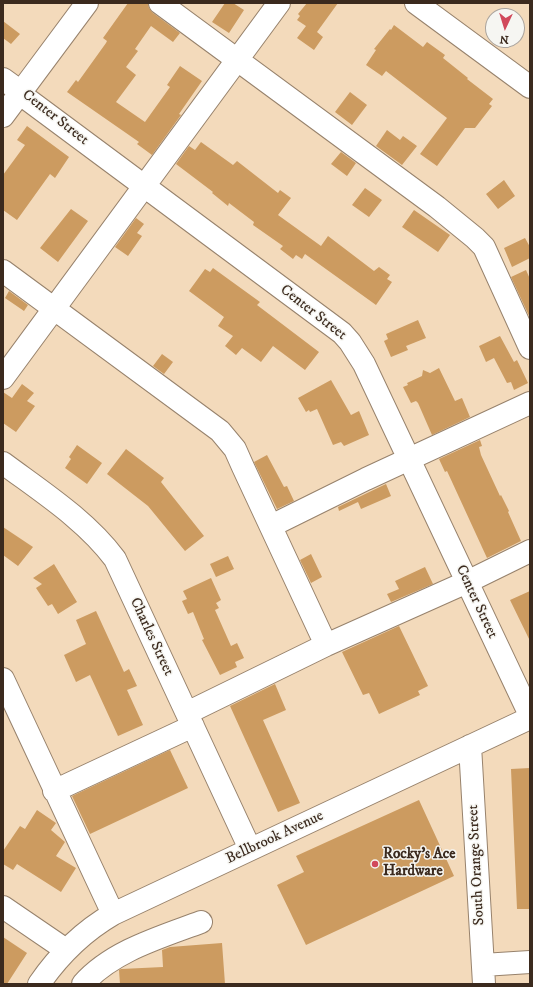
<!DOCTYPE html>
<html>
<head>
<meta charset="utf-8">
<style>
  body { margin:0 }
  #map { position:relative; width:533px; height:987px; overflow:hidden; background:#f3dabb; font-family:"IM FELL DW Pica",serif }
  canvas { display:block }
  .frame { position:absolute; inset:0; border:4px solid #3b2a1e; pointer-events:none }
  .north { position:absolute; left:485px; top:8px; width:40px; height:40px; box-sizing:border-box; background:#f6f6f2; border:1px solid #aba49d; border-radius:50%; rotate:184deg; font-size:11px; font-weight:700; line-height:16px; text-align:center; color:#3b2a1e }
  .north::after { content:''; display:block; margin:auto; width:14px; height:18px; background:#d1495b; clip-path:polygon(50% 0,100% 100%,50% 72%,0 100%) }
</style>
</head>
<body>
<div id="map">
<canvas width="533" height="987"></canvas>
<div class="frame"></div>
<div class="north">N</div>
</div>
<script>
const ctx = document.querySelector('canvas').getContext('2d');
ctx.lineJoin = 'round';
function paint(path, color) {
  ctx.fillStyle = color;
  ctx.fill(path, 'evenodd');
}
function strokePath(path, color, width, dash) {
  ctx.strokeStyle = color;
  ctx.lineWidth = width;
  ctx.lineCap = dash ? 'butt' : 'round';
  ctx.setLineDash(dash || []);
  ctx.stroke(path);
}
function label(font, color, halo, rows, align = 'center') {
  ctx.font = font + ' "IM FELL DW Pica",serif';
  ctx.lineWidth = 3;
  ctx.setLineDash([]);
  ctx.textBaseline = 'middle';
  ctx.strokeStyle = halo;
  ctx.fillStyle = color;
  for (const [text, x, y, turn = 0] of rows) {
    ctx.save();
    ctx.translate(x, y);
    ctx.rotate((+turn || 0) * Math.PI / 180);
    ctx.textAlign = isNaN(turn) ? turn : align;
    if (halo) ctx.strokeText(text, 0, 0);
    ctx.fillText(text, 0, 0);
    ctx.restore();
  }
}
paint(new Path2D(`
  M 128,3 L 148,3 L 149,8 L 153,13 L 180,33 L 173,42 L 151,26 L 135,49 L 138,51 L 126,67 L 136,75 L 116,102 L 145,122 L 170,87 L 167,85 L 180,66 L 202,81 L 179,114 L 181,115 L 152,155 L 137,144 L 139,142 L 67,92 L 76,80 L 78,82 L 106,43 L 107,41 L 103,38 Z
  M 225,3 L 233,3 L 244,10 L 229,33 L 212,22 Z
  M 307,3 L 338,3 L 317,32 L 323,37 L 314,50 L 297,38 L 306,26 L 297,20 L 300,16 L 298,14 Z
  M 3,21 L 20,34 L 11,44 L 3,38 Z
  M 394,25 L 423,47 L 427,42 L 445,55 L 443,58 L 468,78 L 467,79 L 493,99 L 489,104 L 492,106 L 475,128 L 465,128 L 437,166 L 420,154 L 447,118 L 386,71 L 382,76 L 366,65 L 376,50 L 374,49 L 390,29 L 391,30 Z
  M 350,92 L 367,105 L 352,125 L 335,112 Z
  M 27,126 L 69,157 L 55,178 L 50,174 L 17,220 L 3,210 L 3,175 L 25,145 L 17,140 Z
  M 387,130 L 400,140 L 403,136 L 417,146 L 402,165 L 376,146 Z
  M 201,142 L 233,165 L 237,161 L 278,193 L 280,190 L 291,198 L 278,215 L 321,246 L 328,236 L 374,271 L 379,267 L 390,275 L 387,279 L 392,282 L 376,305 L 305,254 L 302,259 L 296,255 L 293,259 L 280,249 L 283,246 L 253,225 L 254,222 L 229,203 L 228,206 L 212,193 L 213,192 L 176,164 L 189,146 L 195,150 Z
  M 341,152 L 356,163 L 347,176 L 331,164 Z
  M 504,180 L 515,196 L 498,209 L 486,194 Z
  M 365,188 L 382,200 L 369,217 L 352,205 Z
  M 71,209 L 88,221 L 58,262 L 40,248 Z
  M 414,210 L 450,235 L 438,252 L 402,227 Z
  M 136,218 L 144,224 L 137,233 L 142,236 L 128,256 L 115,247 Z
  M 525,238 L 530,247 L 530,258 L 512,267 L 504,248 Z
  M 213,268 L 260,302 L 257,305 L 319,352 L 305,370 L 273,346 L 261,362 L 242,348 L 236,355 L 225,346 L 233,336 L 218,326 L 224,317 L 189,291 L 205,269 L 210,272 Z
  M 526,270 L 530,279 L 530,318 L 511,277 Z
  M 9,291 L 28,305 L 24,311 L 5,298 Z
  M 418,320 L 426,338 L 406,346 L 408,350 L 391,357 L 384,341 L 388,339 L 386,334 Z
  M 500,336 L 514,362 L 517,360 L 528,383 L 514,390 L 511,382 L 507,383 L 494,358 L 486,362 L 479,346 Z
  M 162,354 L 173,362 L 164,374 L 153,366 Z
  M 439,368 L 455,401 L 462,398 L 470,417 L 432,435 L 418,403 L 416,401 L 411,403 L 403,387 L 408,385 L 407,383 L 422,376 L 423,370 L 430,373 Z
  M 331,380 L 351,415 L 359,411 L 369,435 L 344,446 L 341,442 L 333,445 L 317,409 L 310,412 L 309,410 L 306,412 L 298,398 Z
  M 22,384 L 34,393 L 27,401 L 35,406 L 16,432 L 3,423 L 3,392 L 12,398 Z
  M 480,440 L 482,446 L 479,447 L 481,455 L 500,496 L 501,495 L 509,511 L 508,512 L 521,541 L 487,558 L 447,471 L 445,472 L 439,459 Z
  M 77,445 L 102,463 L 87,484 L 65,468 L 71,459 L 69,457 Z
  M 126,449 L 164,478 L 161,482 L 204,536 L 185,551 L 148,506 L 107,474 Z
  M 267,455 L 284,487 L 287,486 L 294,501 L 277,509 L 254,462 Z
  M 386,484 L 391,496 L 361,509 L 358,502 L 339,511 L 338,507 Z
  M 3,527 L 33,547 L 18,566 L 3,555 Z
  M 311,554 L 322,577 L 311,583 L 300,560 Z
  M 228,556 L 234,569 L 216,577 L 210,564 Z
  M 54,564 L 77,602 L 58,614 L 52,604 L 48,606 L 36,588 L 42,584 L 33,578 Z
  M 425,567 L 433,584 L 391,602 L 387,594 L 399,589 L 395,581 Z
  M 211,578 L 221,600 L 216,603 L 219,608 L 215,610 L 231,646 L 237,643 L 244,658 L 235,662 L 237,667 L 220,675 L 202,640 L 204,639 L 193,612 L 188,614 L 182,601 L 187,599 L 183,591 Z
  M 530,591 L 530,641 L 510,600 Z
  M 96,611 L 124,672 L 129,669 L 137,686 L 127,690 L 143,725 L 118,736 L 90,675 L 76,682 L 64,655 L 86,644 L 76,620 Z
  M 399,626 L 428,686 L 418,691 L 420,695 L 379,714 L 369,693 L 363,695 L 342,652 Z
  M 275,684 L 286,710 L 263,720 L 300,803 L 278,812 L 230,706 Z
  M 170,750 L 188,788 L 90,834 L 72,796 Z
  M 530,768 L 530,909 L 517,909 L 511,769 Z
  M 419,800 L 454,876 L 306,945 L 277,885 L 304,872 L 296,856 Z
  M 37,810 L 56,823 L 51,830 L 65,842 L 56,856 L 76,868 L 61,892 L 17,864 L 13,870 L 3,864 L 3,851 L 20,826 L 25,829 Z
  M 3,937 L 27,953 L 7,984 L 3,984 Z
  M 222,943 L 225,984 L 120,984 L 119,970 L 121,969 L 163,967 L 162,950 L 170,947 Z`), '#cc9b60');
const minor = new Path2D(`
  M 160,3 L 437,207 L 475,238 L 484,247 L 530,348
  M 416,3 L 530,87
  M 3,79 L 21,92 L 23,96 L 342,333 L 350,342 L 364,364 L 530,715
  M 3,271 L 220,431 L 235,449 L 243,467 L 326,645
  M 3,378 L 279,3
  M 3,463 C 42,492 86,520 115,559 L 250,849
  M 271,526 L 366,479 L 530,403
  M 3,679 L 113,914
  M 187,713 L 326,645 L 467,582 L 530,551
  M 470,746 L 484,984
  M 54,791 L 193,726
  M 3,907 L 66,950
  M 483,965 L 530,962
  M 39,984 C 59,955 82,932 113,914 L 530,718
  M 83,984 C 112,951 161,937 201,922`);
const highway = new Path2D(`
  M 3,116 L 87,3`);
strokePath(minor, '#97826c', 24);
strokePath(highway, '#97826c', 24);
strokePath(minor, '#fff', 22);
strokePath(highway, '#fff', 22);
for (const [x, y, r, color] of [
  [375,864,4,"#d1495b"]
]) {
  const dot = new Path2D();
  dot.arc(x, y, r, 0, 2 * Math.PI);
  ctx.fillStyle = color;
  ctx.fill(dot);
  strokePath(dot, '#f6f6f2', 1.5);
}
label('15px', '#3b2a1e', '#f6f6f2', [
  ["Center Street",55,118,38],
  ["Center Street",313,313,38],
  ["Center Street",476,602,65],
  ["Charles Street",151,637,65],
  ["Bellbrook Avenue",275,838,-25],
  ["South Orange Street",477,865,-93]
]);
label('bold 15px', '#3b2a1e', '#f6f6f2', [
  ["Rocky's Ace",383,855],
  ["Hardware",383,872]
], 'left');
</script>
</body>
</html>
